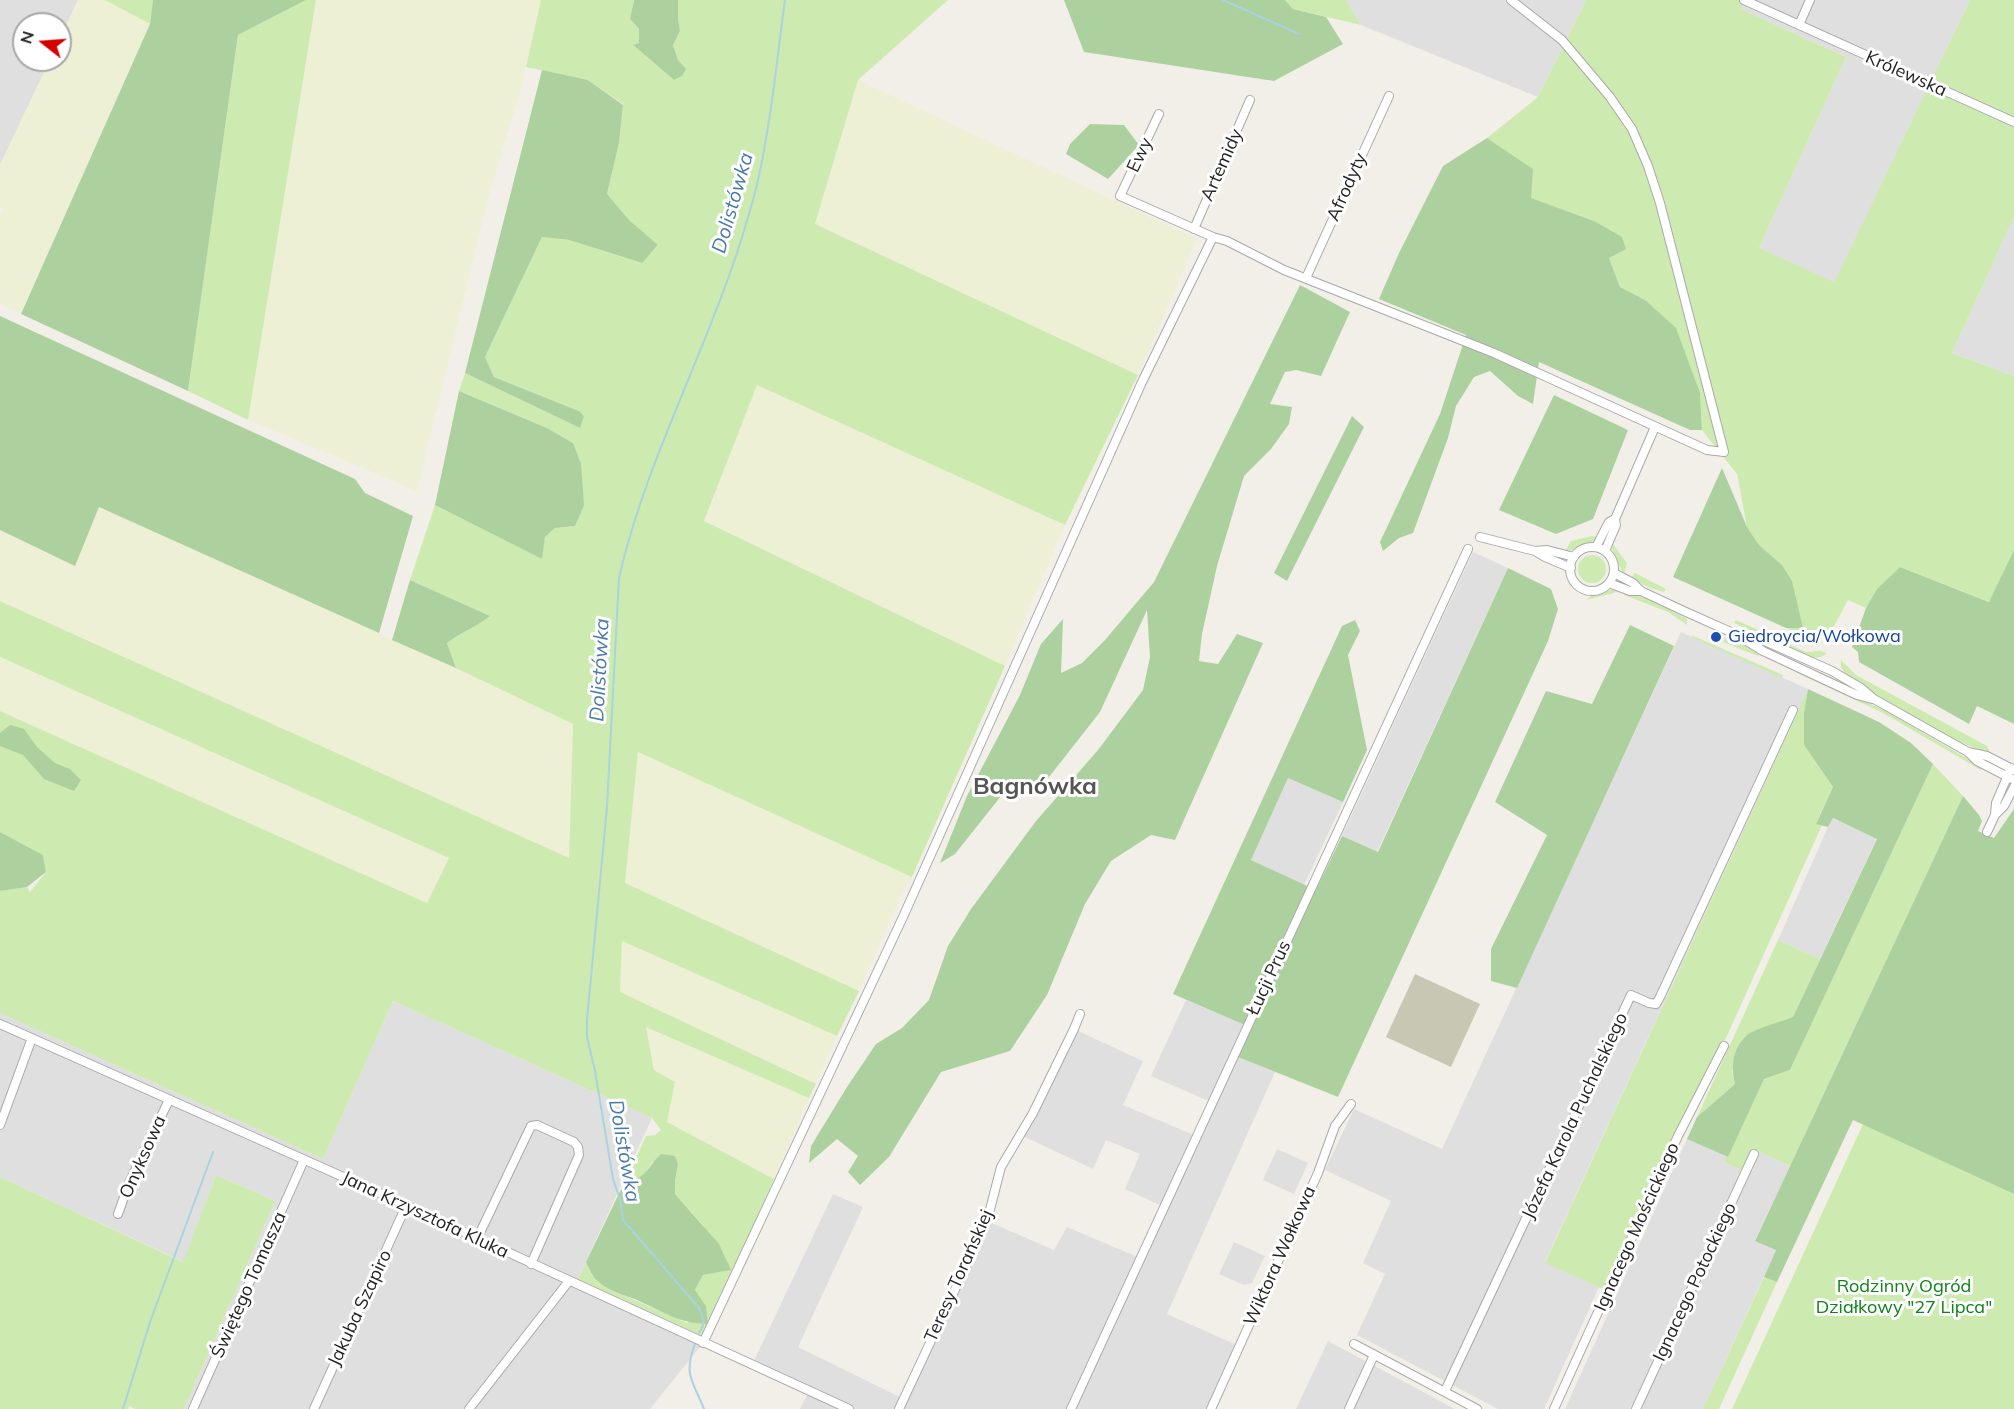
<!DOCTYPE html>
<html>
<head>
<meta charset="utf-8">
<style>
  body { margin:0 }
  #map { position:relative; width:2014px; height:1409px; overflow:hidden; background:#f2efe9; font-family:Mulish,sans-serif }
  canvas { display:block }
  .north { position:absolute; left:12px; top:12px; width:60px; height:60px; box-sizing:border-box; background:#fff; border:2px solid #a7a7a7; border-radius:50%; rotate:287deg; font-size:16px; font-weight:700; line-height:24px; text-align:center; color:#222 }
  .north::after { content:''; display:block; margin:auto; width:21px; height:27px; background:#d40000; clip-path:polygon(50% 0,100% 100%,50% 72%,0 100%) }
</style>
</head>
<body>
<div id="map">
<canvas width="2014" height="1409"></canvas>
<div class="north">N</div>
</div>
<script>
const ctx = document.querySelector('canvas').getContext('2d');
ctx.lineJoin = 'round';
function paint(path, color) {
  ctx.fillStyle = color;
  ctx.fill(path, 'evenodd');
}
function strokePath(path, color, width, dash) {
  ctx.strokeStyle = color;
  ctx.lineWidth = width;
  ctx.lineCap = dash ? 'butt' : 'round';
  ctx.setLineDash(dash || []);
  ctx.stroke(path);
}
function label(font, color, halo, rows, align = 'center') {
  ctx.font = font + ' Mulish,sans-serif';
  ctx.lineWidth = 6;
  ctx.setLineDash([]);
  ctx.textBaseline = 'middle';
  ctx.strokeStyle = halo;
  ctx.fillStyle = color;
  for (const [text, x, y, turn = 0] of rows) {
    ctx.save();
    ctx.translate(x, y);
    ctx.rotate((+turn || 0) * Math.PI / 180);
    ctx.textAlign = isNaN(turn) ? turn : align;
    if (halo) ctx.strokeText(text, 0, 0);
    ctx.fillText(text, 0, 0);
    ctx.restore();
  }
}
paint(new Path2D(`
  M 0,0 L 78,0 L 60,39 L 60,24 L 24,24 L 24,60 L 50,60 L 0,165 Z
  M 1346,0 L 1586,0 L 1538,97 L 1361,25 Z
  M 1745,0 L 1970,0 L 1834,283 L 1759,248 L 1846,57 L 1741,9 Z
  M 2014,217 L 2014,376 L 1952,353 Z
  M 1473,552 L 1508,568 L 1377,852 L 1342,836 Z
  M 1681,632 L 1808,689 L 1545,1262 L 1599,1287 L 1544,1409 L 1498,1409 L 1357,1335 L 1385,1274 L 1363,1263 L 1391,1201 L 1325,1170 L 1354,1109 L 1442,1149 Z
  M 1288,778 L 1343,802 L 1304,885 L 1251,860 Z
  M 1832,818 L 1877,838 L 1820,959 L 1778,940 Z
  M 1186,1000 L 1247,1026 L 1234,1055 L 1275,1072 L 1167,1314 L 1239,1346 L 1211,1409 L 800,1409 L 809,1391 L 752,1365 L 833,1194 L 863,1207 L 798,1347 L 902,1398 L 987,1221 L 1054,1250 L 1067,1227 L 1140,1258 L 1164,1207 L 1125,1189 L 1140,1154 L 1106,1140 L 1093,1169 L 1021,1135 L 1074,1029 L 1143,1061 L 1123,1105 L 1196,1136 L 1211,1102 L 1151,1076 Z
  M 393,1001 L 652,1118 L 578,1279 L 703,1343 L 650,1409 L 184,1409 L 275,1201 L 216,1175 L 184,1262 L 0,1177 L 0,1013 L 323,1159 Z
  M 1687,1139 L 1728,1157 L 1724,1162 L 1743,1171 L 1631,1409 L 1565,1409 Z
  M 1277,1149 L 1308,1163 L 1294,1194 L 1263,1180 Z
  M 1758,1151 L 1790,1166 L 1755,1240 L 1776,1250 L 1703,1409 L 1639,1409 Z
  M 1234,1242 L 1265,1256 L 1252,1283 L 1244,1285 L 1219,1274 Z
  M 1328,1341 L 1455,1409 L 1296,1409 Z`), '#e0dfdf');
paint(new Path2D(`
  M 1415,974 L 1480,1004 L 1451,1067 L 1386,1037 Z`), '#c7c7b4');
paint(new Path2D(`
  M 78,0 L 105,0 L 150,24 L 21,314 L 0,303 L 0,216 L 3,208 L 0,207 L 0,165 L 50,60 L 60,60 L 60,39 Z
  M 316,0 L 541,0 L 520,92 L 488,198 L 417,491 L 248,420 Z
  M 858,80 L 1197,239 L 1138,375 L 815,224 Z
  M 757,384 L 1065,525 L 1005,666 L 704,521 Z
  M 99,507 L 456,668 L 573,724 L 569,859 L 0,601 L 0,530 L 75,565 Z
  M 0,657 L 449,858 L 427,903 L 0,711 Z
  M 638,752 L 912,877 L 900,899 L 859,991 L 625,883 Z
  M 622,941 L 837,1036 L 816,1084 L 620,992 Z
  M 646,1026 L 809,1098 L 774,1179 L 667,1122 L 675,1083 L 655,1070 Z`), '#eef0d5');
paint(new Path2D(`
  M 105,0 L 153,0 L 150,24 Z
  M 306,0 L 316,0 L 248,420 L 188,391 L 238,35 Z
  M 541,0 L 634,0 L 630,19 L 639,29 L 639,44 L 633,45 L 674,80 L 678,60 L 673,45 L 680,31 L 678,18 L 678,0 L 948,0 L 858,80 L 815,224 L 1138,375 L 1065,525 L 757,385 L 704,521 L 1005,666 L 912,877 L 638,752 L 625,883 L 859,991 L 837,1036 L 622,941 L 620,992 L 816,1084 L 809,1098 L 646,1027 L 654,1070 L 675,1082 L 667,1122 L 774,1179 L 704,1337 L 578,1279 L 586,1262 L 592,1275 L 607,1288 L 687,1323 L 706,1306 L 695,1290 L 703,1275 L 730,1270 L 703,1225 L 675,1194 L 675,1181 L 678,1164 L 652,1162 C 644,1175 642,1180 625,1181 L 646,1136 L 655,1135 L 661,1130 L 652,1118 L 393,1001 L 323,1159 L 0,1013 L 0,891 L 27,887 L 30,892 L 46,872 L 43,855 L 0,832 L 0,711 L 427,903 L 449,858 L 0,657 L 0,601 L 569,858 L 573,724 L 456,668 L 447,643 C 461,632 477,627 490,616 L 410,580 L 435,505 L 541,558 L 545,537 L 555,528 L 575,526 L 584,506 L 573,443 L 547,428 L 459,391 L 465,373 L 580,428 L 579,411 L 494,377 L 485,357 L 542,237 L 569,240 L 641,263 L 658,246 L 630,221 L 607,194 L 619,143 L 623,104 L 588,80 L 526,67 Z
  M 1285,0 L 1346,0 L 1361,25 L 1293,9 Z
  M 1586,0 L 1745,0 L 1741,9 L 1846,57 L 1759,248 L 1834,282 L 1970,0 L 2014,0 L 2014,217 L 1952,353 L 2014,376 L 2014,550 L 1990,602 L 1900,567 L 1877,590 L 1866,608 L 1848,600 L 1834,626 L 1812,640 L 1786,628 L 1803,628 L 1782,565 L 1759,545 L 1747,527 L 1737,474 L 1702,430 L 1700,393 L 1645,300 L 1620,287 L 1594,221 L 1530,198 L 1532,169 L 1487,138 L 1538,97 Z
  M 1592,536 L 1598,537 C 1591,545 1575,550 1565,551 L 1571,541 Z
  M 1612,543 L 1627,563 L 1624,574 L 1613,555 Z
  M1578 569a14 14 0 1 1 28 0a14 14 0 1 1-28 0Z
  M 1635,573 L 1666,589 L 1664,592 L 1650,588 L 1631,578 Z
  M 1617,589 L 1614,593 L 1586,600 L 1595,593 Z
  M 1625,591 L 1653,601 L 1687,619 L 1687,625 L 1668,612 L 1624,595 Z
  M 1736,620 L 1765,633 L 1766,638 L 1734,623 Z
  M 1691,635 L 1783,675 L 1782,678 L 1693,638 Z
  M 1725,638 L 1744,644 L 1760,653 L 1758,656 L 1723,642 Z
  M 1777,639 L 1806,652 L 1820,651 L 1827,653 C 1813,666 1789,649 1774,642 Z
  M 1841,660 L 1856,675 L 1987,746 L 1989,750 L 1989,754 L 1955,740 L 1888,703 L 1846,675 L 1841,667 Z
  M 1797,671 L 1886,711 L 1982,767 L 1981,770 L 1883,713 L 1795,672 Z
  M 1808,689 L 1804,713 L 1804,745 L 1833,787 L 1816,823 L 1822,825 L 1717,1058 L 1605,1290 L 1545,1263 Z
  M 1933,764 L 1963,796 L 1790,1166 L 1754,1149 L 1743,1171 L 1724,1162 L 1764,1079 L 1790,1070 Z
  M 1778,940 L 1820,959 L 1793,1018 L 1748,1034 L 1732,1071 L 1735,1084 L 1697,1117 Z
  M 1863,1124 L 2014,1194 L 2014,1409 L 1732,1409 Z
  M 216,1175 L 275,1201 L 184,1409 L 135,1409 L 129,1406 L 128,1409 L 0,1409 L 0,1177 L 183,1262 Z
  M 1764,1277 L 1777,1282 L 1719,1409 L 1703,1409 Z`), '#cdebb0');
paint(new Path2D(`
  M 153,0 L 306,0 L 238,35 L 188,391 L 21,314 L 150,24 Z
  M 634,0 L 678,0 L 678,18 L 680,31 L 673,45 L 678,60 L 686,69 L 682,76 L 674,80 L 633,45 L 639,43 L 639,29 L 630,19 Z
  M 1064,0 L 1285,0 L 1293,9 L 1326,17 L 1343,44 L 1274,81 L 1084,52 Z
  M 542,70 L 588,80 L 623,105 L 619,143 L 607,194 L 630,221 L 658,245 L 642,263 L 569,240 L 542,237 L 485,357 L 494,377 L 579,411 L 584,416 L 580,428 L 465,373 Z
  M 1090,124 L 1124,125 L 1139,145 L 1108,179 L 1066,154 L 1070,144 Z
  M 1487,138 L 1533,169 L 1531,198 L 1594,221 L 1622,237 L 1626,249 L 1609,258 L 1620,287 L 1645,300 L 1676,328 L 1700,393 L 1702,430 L 1690,430 L 1539,362 L 1533,404 L 1518,396 L 1490,371 L 1474,377 L 1456,406 L 1448,438 L 1413,533 L 1399,538 L 1383,551 L 1380,542 L 1440,414 L 1466,335 L 1379,299 L 1399,253 L 1443,166 Z
  M 1300,285 L 1350,312 L 1321,376 L 1296,370 L 1285,372 L 1270,404 L 1292,407 L 1289,424 L 1271,449 L 1244,476 L 1217,566 L 1202,634 L 1199,661 L 1218,664 L 1237,634 L 1263,643 L 1175,840 L 1151,835 L 1111,861 L 1085,904 L 1047,995 L 1010,1051 L 941,1072 L 889,1157 L 860,1185 L 848,1172 L 858,1156 L 837,1139 L 809,1163 L 811,1146 L 847,1087 L 876,1044 L 902,1028 L 929,1000 L 948,946 L 971,909 L 1036,821 L 1098,750 L 1143,690 L 1150,657 L 1147,610 L 1100,712 L 1038,791 L 1013,781 L 955,854 L 940,863 L 967,796 L 1020,695 L 1041,644 L 1063,619 L 1061,673 L 1082,663 L 1105,640 L 1154,582 Z
  M 0,316 L 355,479 L 365,493 L 413,516 L 379,633 L 99,507 L 75,566 L 0,530 Z
  M 459,391 L 547,428 L 573,443 L 581,464 L 583,490 L 584,506 L 575,526 L 555,528 L 545,537 L 542,559 L 435,505 Z
  M 1554,395 L 1628,430 L 1593,519 L 1556,534 L 1499,510 Z
  M 1352,416 L 1364,427 L 1287,581 L 1274,573 Z
  M 1722,468 L 1747,527 L 1759,545 L 1782,565 L 1792,581 L 1803,628 L 1786,628 L 1673,577 Z
  M 2014,550 L 2014,724 L 1977,706 L 1969,724 L 1859,662 L 1858,652 L 1852,647 L 1866,608 L 1877,589 L 1900,567 L 1989,602 Z
  M 1508,568 L 1551,589 L 1558,609 L 1548,641 L 1338,1097 L 1233,1055 L 1247,1026 L 1173,994 L 1342,626 L 1355,620 L 1360,631 L 1348,655 L 1367,750 L 1343,802 L 1288,778 L 1251,860 L 1316,890 L 1342,836 L 1378,852 Z
  M 410,580 L 490,616 C 477,627 461,632 447,643 L 456,668 L 392,640 Z
  M 1630,625 L 1674,646 L 1517,988 L 1491,981 L 1491,949 L 1547,835 L 1495,802 L 1546,691 L 1592,704 Z
  M 1808,689 L 1879,722 L 1911,743 L 1933,764 L 1790,1070 L 1764,1079 L 1728,1157 L 1687,1139 L 1697,1117 L 1735,1084 C 1731,1066 1732,1049 1747,1035 C 1754,1029 1783,1021 1793,1017 L 1877,839 L 1833,818 L 1828,827 L 1816,824 L 1833,787 L 1804,745 L 1804,713 Z
  M 10,725 L 24,729 L 37,747 L 55,763 L 70,769 L 81,780 L 74,791 L 44,779 L 23,755 L 0,746 L 0,733 Z
  M 1963,796 L 1979,815 L 1982,821 L 1978,831 L 1994,838 L 2014,809 L 2014,1194 L 1853,1120 L 1777,1282 L 1764,1277 L 1776,1250 L 1755,1241 Z
  M 0,832 L 43,855 L 46,872 L 27,887 L 0,891 Z
  M 661,1154 L 675,1156 L 678,1164 L 675,1181 L 675,1194 L 719,1244 L 731,1270 L 703,1275 L 695,1290 L 706,1306 L 708,1324 C 678,1323 668,1314 641,1302 C 627,1295 611,1293 599,1282 C 592,1277 590,1270 586,1262 L 625,1181 C 646,1180 647,1167 661,1154 Z`), '#add19e');
strokePath(new Path2D(`
  M 1223,0 L 1299,34
  M 699,1333 C 707,1321 703,1320 699,1308 L 623,1220 L 620,1199 L 613,1179 L 595,1071 L 587,1037 L 587,1020 L 607,807 L 619,578 C 645,464 702,360 738,250 C 745,227 753,203 758,180 C 771,122 777,59 785,0
  M 695,1344 C 683,1375 693,1381 704,1409
  M 123,1409 L 150,1322 L 213,1152`), '#aad3df', 2);
const street = new Path2D(`
  M 1744,0 L 2014,122
  M 1799,25 L 1810,0
  M 1159,114 L 1120,196 L 1213,237
  M 1194,229 L 1250,100
  M 1306,278 L 1389,96
  M 1480,537 L 1535,551 L 1545,557 L 1571,568
  M 1596,547 L 1609,522 L 1615,519
  M1570 569a22 22 0 1 1 44 0a22 22 0 1 1-44 0Z
  M 1535,551 L 1547,550 L 1574,557
  M 1605,551 L 1616,525 L 1615,519 L 1655,427
  M 1614,573 L 1633,583 L 1641,591 L 1686,612 L 1733,633 L 1767,642 L 1832,671 L 1861,688 L 1874,699 L 1968,752 L 1977,761 L 2014,780
  M 1609,583 L 1630,591 L 1641,591
  M 1737,635 L 1763,651 L 1857,695 L 1872,699
  M 1968,752 L 1987,756 L 2014,770
  M 1995,815 L 2004,806 L 2014,787
  M 1987,832 L 1995,815 L 1996,803 L 2011,768
  M 0,1024 L 377,1192 L 849,1409
  M 0,1125 L 32,1038
  M 118,1214 L 129,1183 L 169,1100
  M 477,1239 L 531,1126 L 537,1125 L 574,1142 L 578,1147 L 579,1155 L 531,1264
  M 703,1343 L 903,917 L 1142,382 L 1213,237 L 1227,241 L 1284,270 L 1494,353 L 1707,450 L 1724,452 L 1660,203 L 1648,166 L 1632,129 L 1610,97 L 1562,40 L 1511,0
  M 1354,1344 L 1477,1409
  M 1445,1391 L 1631,995 L 1649,1003 L 1656,1004 L 1660,997 L 1793,710
  M 193,1409 L 304,1160
  M 314,1409 L 406,1206
  M 469,1409 L 569,1281
  M 899,1409 L 987,1221 L 1001,1167 L 1033,1113 L 1074,1029 L 1080,1014
  M 1071,1409 L 1468,549
  M 1211,1409 L 1318,1173 L 1335,1126 L 1351,1104
  M 1349,1409 L 1374,1355
  M 1554,1409 L 1678,1136 L 1724,1046
  M 1636,1409 L 1754,1154`);
strokePath(street, '#a9a9a9', 10);
strokePath(street, '#fff', 8);
for (const [x, y, r, color] of [
  [1716,637,6,"#1a4fb4"]
]) {
  const dot = new Path2D();
  dot.arc(x, y, r, 0, 2 * Math.PI);
  ctx.fillStyle = color;
  ctx.fill(dot);
  strokePath(dot, '#fff', 2);
}
label('18px', '#222', '#fff', [
  ["Królewska",1906,74,24],
  ["Ewy",1140,155,-65],
  ["Artemidy",1222,165,-66],
  ["Afrodyty",1347,187,-66],
  ["Łucji Prus",1269,978,-65],
  ["Józefa Karola Puchalskiego",1575,1116,-65],
  ["Onyksowa",143,1157,-66],
  ["Jana Krzysztofa Kluka",425,1215,25],
  ["Ignacego Mościckiego",1637,1227,-66],
  ["Wiktora Wołkowa",1280,1256,-66],
  ["Teresy Torańskiej",959,1276,-66],
  ["Ignacego Potockiego",1695,1282,-65],
  ["Świętego Tomasza",249,1285,-66],
  ["Jakuba Szapiro",360,1308,-65]
]);
label('18px', '#164399', '#fff', [
  ["Giedroycia/Wołkowa",1728,637]
], 'left');
label('18px', '#0c8416', '#fff', [
  ["Rodzinny Ogród",1904,1287],
  ["Działkowy \"27 Lipca\"",1904,1308]
]);
label('italic 20px', '#4a7aab', '#fff', [
  ["Dolistówka",733,203,-74],
  ["Dolistówka",600,670,-87],
  ["Dolistówka",624,1151,80]
]);
label('bold 24px', '#555', '#fff', [
  ["Bagnówka",1035,787]
]);
</script>
</body>
</html>
